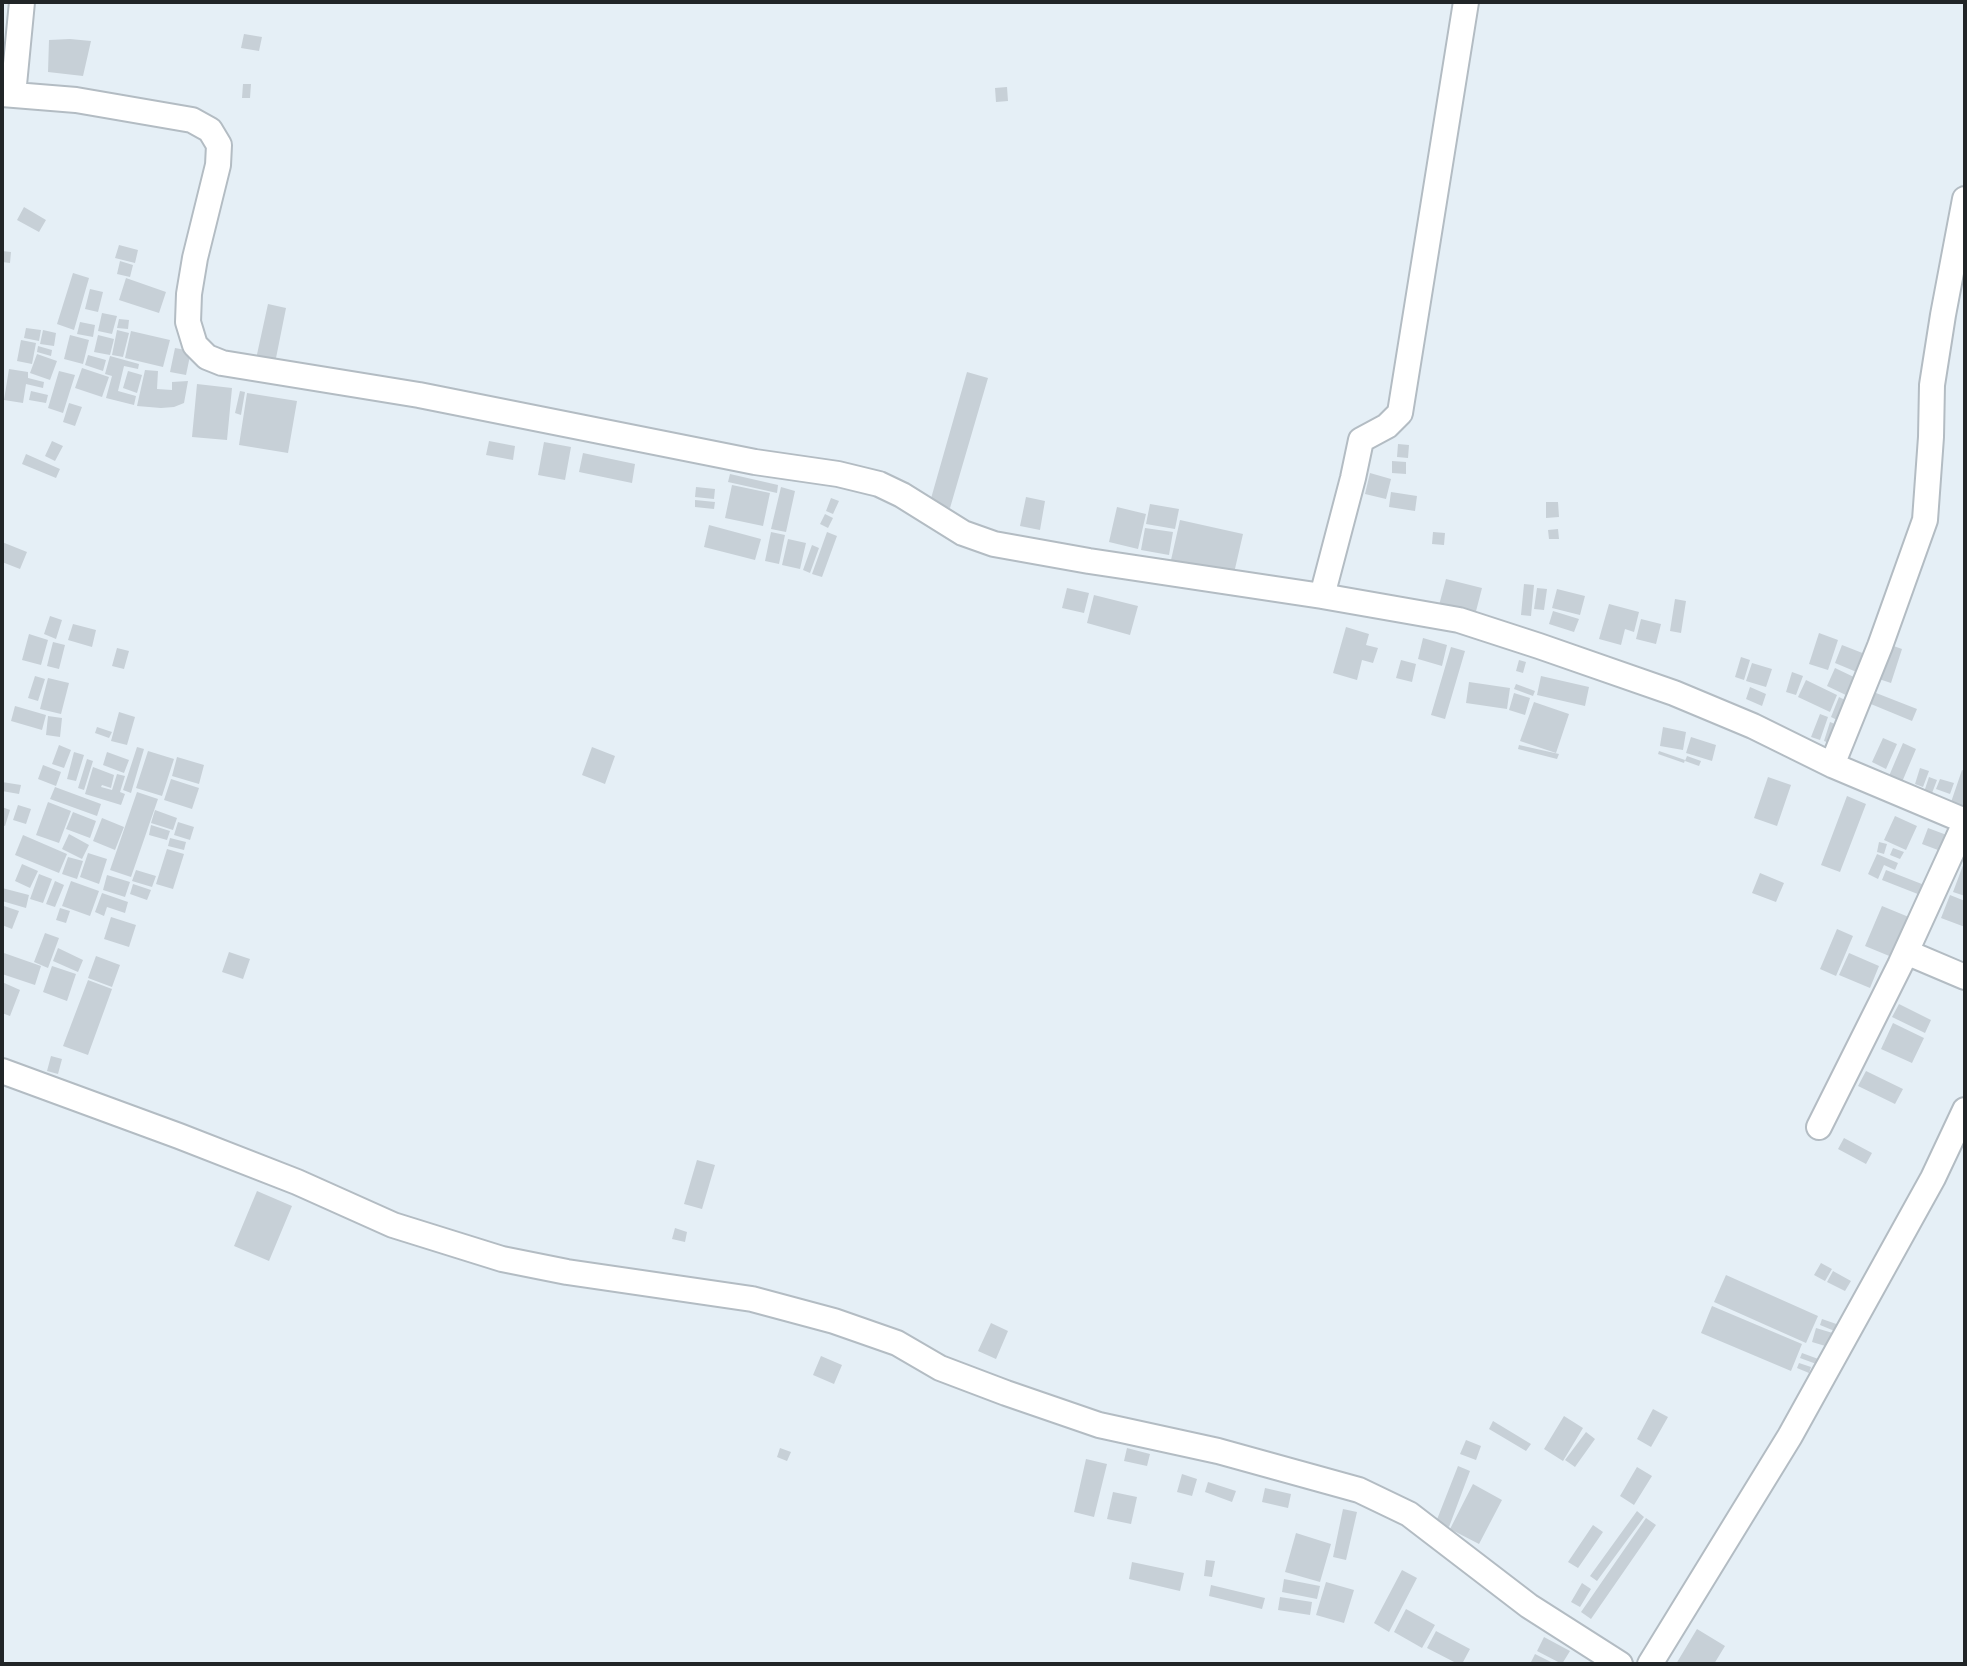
<!DOCTYPE html>
<html>
<head>
<meta charset="utf-8">
<style>
  body { margin:0 }
  #map { position:relative; width:1967px; height:1666px; overflow:hidden; background:#e5eff6; font-family:"Titillium Web",sans-serif }
  canvas { display:block }
  .frame { position:absolute; inset:0; border:4px solid #212527; pointer-events:none }
</style>
</head>
<body>
<div id="map">
<canvas width="1967" height="1666"></canvas>
<div class="frame"></div>
</div>
<script>
const ctx = document.querySelector('canvas').getContext('2d');
ctx.lineJoin = 'round';
function paint(path, color) {
  ctx.fillStyle = color;
  ctx.fill(path, 'evenodd');
}
function strokePath(path, color, width, dash) {
  ctx.strokeStyle = color;
  ctx.lineWidth = width;
  ctx.lineCap = dash ? 'butt' : 'round';
  ctx.setLineDash(dash || []);
  ctx.stroke(path);
}
paint(new Path2D(`
  M 244,34 L 262,37 L 259,51 L 241,48 Z
  M 70,39 L 91,41 L 83,76 L 48,72 L 49,40 Z
  M 243,84 L 251,84 L 250,98 L 242,98 Z
  M 1007,87 L 1008,101 L 996,102 L 995,88 Z
  M 24,207 L 46,220 L 39,232 L 17,220 Z
  M 119,245 L 138,250 L 135,263 L 115,258 Z
  M 2,251 L 11,252 L 10,263 L 2,262 Z
  M 120,261 L 133,265 L 130,277 L 117,274 Z
  M 73,273 L 89,278 L 74,330 L 57,324 Z
  M 126,278 L 166,292 L 159,313 L 119,300 Z
  M 90,289 L 103,292 L 98,312 L 85,309 Z
  M 268,304 L 286,308 L 275,363 L 256,359 Z
  M 102,313 L 117,316 L 112,334 L 98,331 Z
  M 119,319 L 129,320 L 128,329 L 117,328 Z
  M 80,322 L 95,325 L 93,337 L 77,334 Z
  M 26,328 L 41,330 L 39,341 L 24,338 Z
  M 43,330 L 56,333 L 54,346 L 40,344 Z
  M 117,330 L 129,333 L 123,357 L 112,355 Z
  M 131,331 L 170,340 L 163,367 L 125,358 Z
  M 70,335 L 89,340 L 83,364 L 64,359 Z
  M 98,335 L 114,339 L 110,355 L 94,352 Z
  M 21,340 L 36,343 L 32,364 L 17,361 Z
  M 38,346 L 52,350 L 51,356 L 37,352 Z
  M 175,348 L 191,351 L 186,375 L 170,372 Z
  M 37,354 L 57,361 L 50,380 L 30,373 Z
  M 88,355 L 106,360 L 103,371 L 85,365 Z
  M 110,356 L 139,364 L 138,369 L 124,366 L 118,391 L 136,396 L 134,405 L 106,398 L 112,376 L 105,374 Z
  M 82,368 L 109,377 L 102,397 L 75,388 Z
  M 9,369 L 28,372 L 28,378 L 44,382 L 43,388 L 26,384 L 23,403 L 4,400 Z
  M 145,370 L 158,371 L 157,389 L 172,390 L 172,382 L 188,381 L 184,403 L 174,407 L 161,408 L 137,406 Z
  M 59,371 L 75,375 L 63,413 L 48,408 Z
  M 128,371 L 142,375 L 137,393 L 123,388 Z
  M 967,372 L 988,378 L 950,508 L 930,502 Z
  M 197,384 L 232,388 L 227,440 L 192,437 Z
  M 31,391 L 48,395 L 46,403 L 29,400 Z
  M 240,391 L 245,392 L 241,415 L 235,413 Z
  M 247,393 L 297,401 L 288,453 L 239,445 Z
  M 69,403 L 82,407 L 75,426 L 63,422 Z
  M 52,441 L 63,446 L 55,461 L 45,456 Z
  M 489,441 L 515,446 L 513,460 L 486,455 Z
  M 544,442 L 571,447 L 565,480 L 538,475 Z
  M 1398,444 L 1409,445 L 1408,458 L 1397,457 Z
  M 583,453 L 635,464 L 632,483 L 579,472 Z
  M 26,454 L 60,469 L 56,478 L 22,464 Z
  M 1392,461 L 1406,462 L 1406,474 L 1392,473 Z
  M 1370,473 L 1391,479 L 1386,499 L 1365,494 Z
  M 730,474 L 778,485 L 777,493 L 728,482 Z
  M 732,485 L 770,493 L 763,526 L 725,518 Z
  M 696,487 L 715,489 L 714,499 L 695,497 Z
  M 781,487 L 795,491 L 786,532 L 771,529 Z
  M 1391,492 L 1417,496 L 1415,511 L 1389,507 Z
  M 1026,497 L 1045,501 L 1040,530 L 1020,526 Z
  M 831,498 L 839,501 L 833,514 L 826,511 Z
  M 695,500 L 715,502 L 714,509 L 695,507 Z
  M 1546,502 L 1558,502 L 1559,517 L 1546,518 Z
  M 1150,504 L 1179,509 L 1175,529 L 1146,524 Z
  M 1117,507 L 1146,514 L 1138,549 L 1109,542 Z
  M 825,514 L 833,518 L 828,528 L 820,524 Z
  M 1180,520 L 1243,534 L 1234,573 L 1171,560 Z
  M 709,525 L 761,539 L 755,560 L 704,547 Z
  M 1145,528 L 1173,532 L 1169,555 L 1141,550 Z
  M 1558,529 L 1559,539 L 1549,539 L 1548,530 Z
  M 771,532 L 785,535 L 779,564 L 765,561 Z
  M 827,532 L 837,536 L 822,577 L 812,574 Z
  M 1433,532 L 1445,533 L 1444,545 L 1432,544 Z
  M 788,539 L 806,543 L 800,569 L 782,565 Z
  M 2,542 L 27,552 L 20,569 L 2,562 Z
  M 812,545 L 819,548 L 810,573 L 803,570 Z
  M 1446,579 L 1482,588 L 1474,619 L 1438,609 Z
  M 1524,584 L 1534,585 L 1531,616 L 1521,615 Z
  M 1067,588 L 1089,593 L 1084,613 L 1062,608 Z
  M 1537,588 L 1547,589 L 1544,610 L 1534,609 Z
  M 1557,589 L 1585,596 L 1580,615 L 1552,608 Z
  M 1094,595 L 1138,606 L 1130,635 L 1087,623 Z
  M 1675,599 L 1686,601 L 1681,633 L 1670,631 Z
  M 1609,604 L 1639,612 L 1634,632 L 1625,629 L 1621,645 L 1599,639 Z
  M 1553,611 L 1579,619 L 1574,632 L 1549,624 Z
  M 50,616 L 62,620 L 56,639 L 44,634 Z
  M 1641,619 L 1661,624 L 1656,644 L 1636,639 Z
  M 73,624 L 96,630 L 92,647 L 68,640 Z
  M 1346,627 L 1369,634 L 1366,645 L 1378,648 L 1373,663 L 1362,660 L 1357,680 L 1333,673 Z
  M 1819,633 L 1838,640 L 1828,670 L 1809,664 Z
  M 29,634 L 48,640 L 41,665 L 22,660 Z
  M 1423,638 L 1447,645 L 1442,666 L 1418,659 Z
  M 53,642 L 65,645 L 59,669 L 47,666 Z
  M 1888,644 L 1902,649 L 1891,683 L 1876,678 Z
  M 1842,645 L 1865,654 L 1859,673 L 1835,663 Z
  M 1451,647 L 1465,651 L 1445,719 L 1431,715 Z
  M 117,648 L 129,651 L 124,669 L 112,666 Z
  M 1741,657 L 1750,660 L 1744,680 L 1735,677 Z
  M 1401,660 L 1416,664 L 1412,682 L 1396,678 Z
  M 1519,660 L 1526,662 L 1523,673 L 1516,671 Z
  M 1752,663 L 1772,669 L 1766,687 L 1746,681 Z
  M 1835,668 L 1858,679 L 1850,697 L 1827,686 Z
  M 1792,672 L 1803,676 L 1796,695 L 1786,692 Z
  M 35,676 L 45,679 L 38,701 L 28,698 Z
  M 1541,676 L 1589,687 L 1585,706 L 1537,695 Z
  M 48,678 L 69,683 L 61,714 L 40,709 Z
  M 1806,680 L 1837,695 L 1830,712 L 1798,697 Z
  M 1469,682 L 1510,688 L 1507,709 L 1466,703 Z
  M 1516,684 L 1535,691 L 1533,696 L 1514,689 Z
  M 1750,687 L 1766,694 L 1762,706 L 1746,699 Z
  M 1871,691 L 1917,709 L 1912,721 L 1866,702 Z
  M 1514,693 L 1530,698 L 1525,715 L 1509,710 Z
  M 1839,697 L 1847,701 L 1839,721 L 1831,717 Z
  M 1534,702 L 1569,714 L 1556,753 L 1520,741 Z
  M 15,706 L 46,715 L 42,730 L 11,721 Z
  M 119,712 L 135,717 L 127,745 L 111,741 Z
  M 1820,714 L 1828,717 L 1820,740 L 1811,737 Z
  M 48,716 L 62,718 L 60,737 L 46,735 Z
  M 1830,722 L 1840,726 L 1834,745 L 1824,741 Z
  M 97,727 L 112,732 L 109,738 L 95,733 Z
  M 1663,727 L 1686,732 L 1683,750 L 1660,746 Z
  M 1691,737 L 1716,745 L 1712,761 L 1686,753 Z
  M 1883,738 L 1897,744 L 1886,769 L 1872,762 Z
  M 1903,743 L 1916,749 L 1902,782 L 1889,776 Z
  M 59,745 L 71,750 L 64,768 L 52,764 Z
  M 1519,745 L 1559,754 L 1557,759 L 1518,749 Z
  M 137,747 L 144,749 L 131,793 L 123,790 Z
  M 592,747 L 615,756 L 605,784 L 582,775 Z
  M 148,751 L 174,759 L 162,796 L 136,788 Z
  M 1659,751 L 1685,760 L 1684,763 L 1658,754 Z
  M 74,752 L 84,755 L 76,781 L 67,779 Z
  M 107,752 L 129,760 L 124,773 L 103,765 Z
  M 1687,756 L 1701,761 L 1699,766 L 1685,761 Z
  M 177,757 L 204,765 L 199,784 L 172,776 Z
  M 87,759 L 93,761 L 84,790 L 78,788 Z
  M 43,765 L 61,772 L 56,786 L 38,779 Z
  M 93,767 L 114,775 L 111,788 L 102,785 L 101,787 L 112,790 L 117,774 L 125,776 L 120,792 L 125,794 L 121,805 L 85,794 Z
  M 1920,768 L 1929,771 L 1923,787 L 1915,784 Z
  M 1962,770 L 1965,771 L 1965,799 L 1961,812 L 1949,808 Z
  M 1768,777 L 1791,785 L 1777,826 L 1754,818 Z
  M 1929,777 L 1937,780 L 1929,801 L 1922,798 Z
  M 171,779 L 199,788 L 192,809 L 164,800 Z
  M 1940,779 L 1954,783 L 1950,794 L 1936,789 Z
  M 2,782 L 21,785 L 19,794 L 2,791 Z
  M 55,787 L 101,804 L 97,816 L 50,799 Z
  M 137,792 L 158,799 L 131,877 L 110,870 Z
  M 1847,796 L 1866,804 L 1840,872 L 1821,865 Z
  M 48,802 L 71,811 L 59,843 L 36,835 Z
  M 18,805 L 31,809 L 26,824 L 13,820 Z
  M 2,807 L 10,810 L 5,826 L 2,825 Z
  M 155,810 L 177,818 L 173,830 L 151,823 Z
  M 73,812 L 96,821 L 90,838 L 66,829 Z
  M 1895,816 L 1917,826 L 1906,850 L 1884,840 Z
  M 102,818 L 124,827 L 115,850 L 93,841 Z
  M 178,822 L 194,827 L 190,840 L 174,835 Z
  M 151,825 L 170,831 L 167,840 L 149,835 Z
  M 1928,828 L 1952,837 L 1946,853 L 1922,844 Z
  M 69,834 L 89,845 L 82,859 L 62,849 Z
  M 23,835 L 67,854 L 59,873 L 15,855 Z
  M 170,838 L 186,842 L 184,850 L 168,846 Z
  M 1879,842 L 1887,844 L 1884,854 L 1877,852 Z
  M 1893,848 L 1904,852 L 1900,859 L 1890,855 Z
  M 167,849 L 184,854 L 173,889 L 156,884 Z
  M 88,853 L 107,859 L 99,884 L 80,877 Z
  M 1877,854 L 1898,863 L 1895,870 L 1884,865 L 1878,879 L 1868,874 Z
  M 68,857 L 83,861 L 77,879 L 62,874 Z
  M 1965,860 L 1965,896 L 1953,892 Z
  M 22,864 L 38,871 L 30,888 L 15,881 Z
  M 136,870 L 156,876 L 152,887 L 132,881 Z
  M 1886,870 L 1932,888 L 1928,898 L 1882,880 Z
  M 1760,873 L 1784,883 L 1776,902 L 1752,893 Z
  M 39,874 L 52,879 L 43,903 L 30,899 Z
  M 107,875 L 130,882 L 125,897 L 103,890 Z
  M 55,881 L 64,885 L 55,907 L 46,904 Z
  M 71,881 L 99,891 L 90,916 L 62,906 Z
  M 133,884 L 151,890 L 147,900 L 130,894 Z
  M 2,888 L 29,895 L 26,908 L 2,901 Z
  M 102,893 L 128,902 L 125,913 L 107,907 L 104,916 L 95,912 Z
  M 1950,895 L 1965,901 L 1965,927 L 1941,918 Z
  M 4,906 L 19,911 L 12,929 L 2,925 Z
  M 1882,906 L 1916,920 L 1899,960 L 1865,946 Z
  M 60,908 L 70,911 L 66,923 L 56,920 Z
  M 111,917 L 136,925 L 129,947 L 104,939 Z
  M 1837,929 L 1853,936 L 1836,976 L 1820,969 Z
  M 45,933 L 59,938 L 48,968 L 34,962 Z
  M 58,948 L 83,960 L 78,972 L 53,961 Z
  M 229,952 L 250,959 L 243,979 L 222,972 Z
  M 4,953 L 41,966 L 35,985 L 2,974 L 2,961 Z
  M 1849,953 L 1879,966 L 1870,988 L 1839,975 Z
  M 96,956 L 120,965 L 112,987 L 88,978 Z
  M 52,966 L 76,974 L 67,1001 L 43,992 Z
  M 88,980 L 112,989 L 88,1055 L 63,1046 Z
  M 2,982 L 20,990 L 10,1016 L 2,1013 Z
  M 1899,1004 L 1931,1020 L 1925,1033 L 1892,1017 Z
  M 1893,1023 L 1924,1038 L 1912,1063 L 1881,1049 Z
  M 51,1056 L 62,1059 L 58,1074 L 47,1071 Z
  M 1866,1071 L 1903,1089 L 1895,1104 L 1858,1086 Z
  M 1844,1138 L 1872,1153 L 1866,1164 L 1838,1149 Z
  M 697,1160 L 715,1165 L 702,1209 L 684,1204 Z
  M 257,1191 L 292,1206 L 269,1261 L 234,1246 Z
  M 675,1228 L 687,1232 L 685,1242 L 672,1239 Z
  M 1821,1263 L 1832,1269 L 1825,1281 L 1814,1275 Z
  M 1833,1271 L 1851,1281 L 1845,1291 L 1827,1282 Z
  M 1726,1275 L 1818,1316 L 1806,1343 L 1714,1302 Z
  M 1712,1306 L 1802,1344 L 1791,1371 L 1701,1333 Z
  M 1822,1319 L 1845,1327 L 1842,1334 L 1820,1325 Z
  M 991,1323 L 1008,1331 L 996,1359 L 978,1351 Z
  M 1816,1328 L 1836,1334 L 1832,1348 L 1812,1342 Z
  M 1802,1353 L 1821,1360 L 1819,1365 L 1800,1358 Z
  M 821,1356 L 842,1365 L 834,1384 L 813,1375 Z
  M 1799,1363 L 1811,1367 L 1809,1373 L 1797,1368 Z
  M 1653,1409 L 1668,1417 L 1651,1447 L 1637,1439 Z
  M 1564,1416 L 1583,1428 L 1563,1461 L 1544,1449 Z
  M 1493,1421 L 1531,1444 L 1526,1451 L 1489,1429 Z
  M 1586,1432 L 1595,1439 L 1575,1467 L 1565,1460 Z
  M 1466,1440 L 1481,1446 L 1476,1460 L 1460,1454 Z
  M 780,1448 L 791,1452 L 787,1461 L 777,1457 Z
  M 1127,1448 L 1150,1454 L 1147,1466 L 1124,1461 Z
  M 1086,1459 L 1107,1464 L 1094,1517 L 1074,1512 Z
  M 1458,1466 L 1470,1471 L 1449,1527 L 1436,1522 Z
  M 1637,1467 L 1652,1476 L 1634,1505 L 1620,1496 Z
  M 1182,1474 L 1197,1479 L 1192,1496 L 1177,1492 Z
  M 1208,1482 L 1236,1491 L 1232,1502 L 1205,1492 Z
  M 1473,1484 L 1502,1500 L 1479,1544 L 1450,1529 Z
  M 1265,1488 L 1291,1494 L 1288,1508 L 1262,1502 Z
  M 1113,1492 L 1137,1497 L 1131,1524 L 1107,1519 Z
  M 1343,1509 L 1357,1512 L 1346,1560 L 1333,1557 Z
  M 1637,1511 L 1644,1517 L 1597,1581 L 1590,1576 Z
  M 1646,1518 L 1656,1525 L 1591,1619 L 1581,1612 Z
  M 1593,1525 L 1603,1532 L 1578,1568 L 1568,1562 Z
  M 1296,1533 L 1331,1544 L 1320,1582 L 1285,1572 Z
  M 1206,1560 L 1215,1561 L 1212,1577 L 1204,1576 Z
  M 1132,1562 L 1184,1573 L 1180,1591 L 1129,1579 Z
  M 1402,1570 L 1417,1578 L 1389,1632 L 1374,1623 Z
  M 1284,1579 L 1320,1586 L 1317,1599 L 1282,1592 Z
  M 1326,1582 L 1354,1590 L 1344,1623 L 1316,1615 Z
  M 1582,1583 L 1591,1589 L 1580,1607 L 1571,1602 Z
  M 1211,1585 L 1265,1598 L 1262,1609 L 1209,1596 Z
  M 1280,1597 L 1312,1602 L 1310,1615 L 1278,1610 Z
  M 1406,1609 L 1435,1625 L 1422,1648 L 1394,1632 Z
  M 1697,1629 L 1725,1646 L 1714,1664 L 1676,1664 Z
  M 1436,1631 L 1470,1649 L 1462,1664 L 1458,1664 L 1427,1648 Z
  M 1544,1637 L 1570,1651 L 1562,1664 L 1537,1651 Z
  M 1535,1654 L 1555,1664 L 1530,1664 Z`), '#c7d0d7');
const minor = new Path2D(`
  M 2,94 L 76,100 L 192,120 L 210,130 L 219,145 L 218,165 L 195,258 L 189,294 L 188,322 L 195,345 L 207,357 L 222,363 L 419,395 L 755,462 L 838,474 L 879,484 L 902,495 L 963,533 L 994,544 L 1089,561 L 1322,596 L 1459,620 L 1539,646 L 1674,693 L 1753,726 L 1832,765 L 1965,821
  M 13,95 L 22,2
  M 1322,596 L 1353,478 L 1361,440 L 1387,426 L 1400,413 L 1466,2
  M 1832,765 L 1880,646 L 1925,520 L 1931,437 L 1932,385 L 1943,315 L 1965,199
  M 1906,952 L 1965,977
  M 2,1071 L 179,1136 L 297,1182 L 393,1225 L 502,1259 L 567,1272 L 752,1299 L 834,1321 L 897,1343 L 940,1368 L 1006,1393 L 1099,1425 L 1218,1451 L 1359,1490 L 1409,1514 L 1529,1606 L 1620,1664
  M 1819,1127 L 1900,965 L 1965,823
  M 1650,1664 L 1790,1436 L 1933,1178 L 1965,1110`);
strokePath(minor, '#b3bcc3', 28);
strokePath(minor, '#fff', 24);
</script>
</body>
</html>
